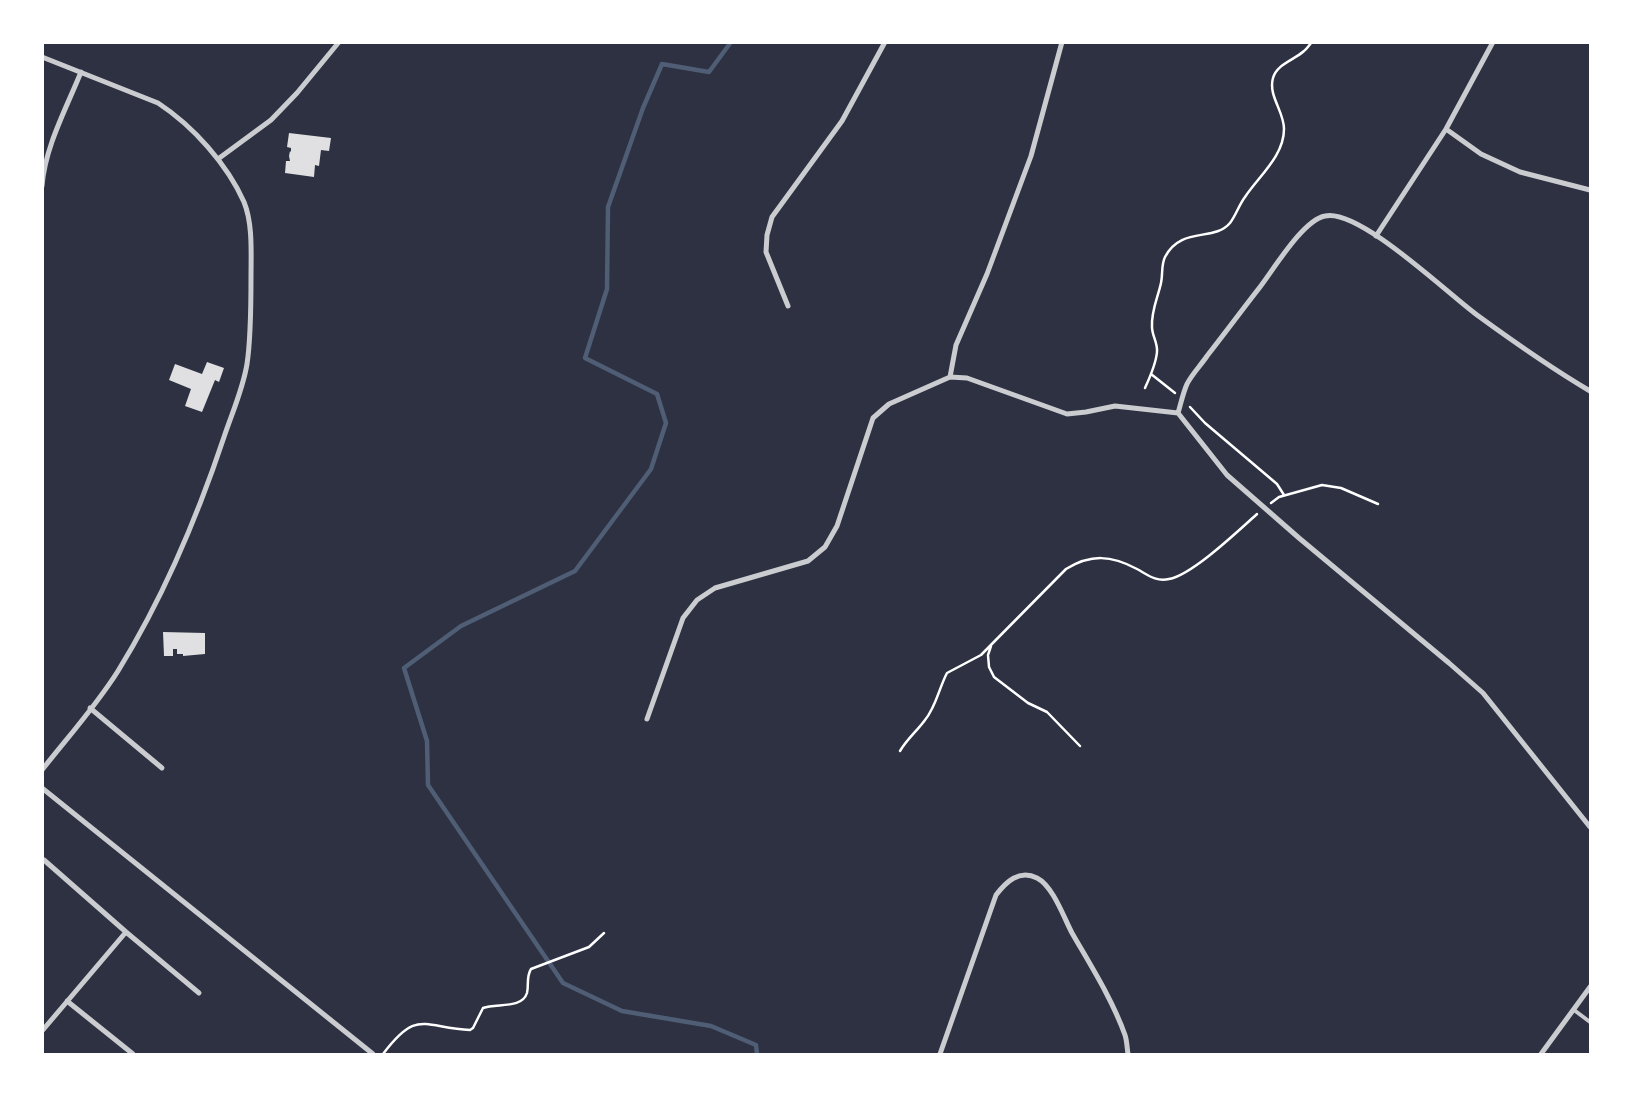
<!DOCTYPE html>
<html>
<head>
<meta charset="utf-8">
<style>
  body { margin:0 }
  #map { position:relative; width:1633px; height:1097px; overflow:hidden; background:#2d3142; font-family:"Playfair Display",serif }
  canvas { display:block }
  .frame { position:absolute; inset:0; border:44px solid #fff; pointer-events:none }
</style>
</head>
<body>
<div id="map">
<canvas width="1633" height="1097"></canvas>
<div class="frame"></div>
</div>
<script>
const ctx = document.querySelector('canvas').getContext('2d');
ctx.lineJoin = 'round';
function strokePath(path, color, width, dash) {
  ctx.strokeStyle = color;
  ctx.lineWidth = width;
  ctx.lineCap = dash ? 'butt' : 'round';
  ctx.setLineDash(dash || []);
  ctx.stroke(path);
}
function paint(path, color) {
  ctx.fillStyle = color;
  ctx.fill(path, 'evenodd');
}
strokePath(new Path2D(`
  M 731,42 L 709,72 L 662,64 L 643,108 L 608,207 L 607,289 L 585,358 L 657,394 L 666,423 L 651,469 L 575,571 L 461,626 L 404,668 L 427,741 L 428,785 L 563,983 L 622,1011 L 711,1026 L 756,1045 L 757,1054`), '#4f5d75', 4.5);
paint(new Path2D(`
  M 289,133 L 331,138 L 329,151 L 321,150 L 319,166 L 315,165 L 314,177 L 285,173 L 286,161 L 290,161 L 289,156 L 290,151 L 291,152 L 291,148 L 287,147 Z
  M 207,362 L 224,368 L 219,382 L 215,380 L 202,412 L 185,406 L 191,389 L 169,380 L 175,364 L 202,374 Z
  M 163,632 L 205,633 L 205,654 L 183,656 L 183,654 L 177,654 L 177,649 L 173,649 L 173,656 L 164,656 Z`), '#e0e0e3');
strokePath(new Path2D(`
  M 1151,374 L 1175,393
  M 1145,388 C 1150,377 1156,364 1157,352 C 1158,343 1152,336 1152,327 C 1151,311 1158,297 1161,283 C 1163,274 1161,265 1165,257 C 1181,226 1214,242 1230,223 C 1236,215 1239,205 1245,197 C 1259,176 1284,156 1284,129 C 1284,111 1268,96 1273,78 C 1277,64 1294,60 1304,51 C 1307,49 1309,45 1312,42
  M 1190,407 L 1205,423 L 1277,484 L 1284,495
  M 1271,503 L 1279,497 L 1322,485 L 1341,488 L 1378,504
  M 991,646 L 988,655 L 989,667 L 994,677 L 1028,703 L 1047,712 L 1080,746
  M 900,751 C 907,739 917,731 925,720 C 936,707 939,688 947,673 L 981,655 L 1066,569 C 1091,554 1111,555 1137,569 C 1148,575 1156,582 1169,579 C 1192,575 1238,531 1257,514
  M 383,1054 C 417,1009 422,1027 470,1030 L 473,1028 L 483,1008 C 497,1003 522,1009 527,993 C 529,985 526,977 531,969 L 589,947 L 604,933`), '#fff', 2.5);
strokePath(new Path2D(`
  M 1574,1010 L 1590,1022`), '#caccd0', 4);
strokePath(new Path2D(`
  M 42,57 L 158,103 C 193,126 227,164 244,202 C 253,224 251,254 251,277 C 251,304 251,338 247,364 C 243,389 232,413 224,437 C 197,518 163,598 118,671 C 96,706 68,737 42,770
  M 1446,129 L 1481,154 L 1520,172 L 1590,190
  M 218,159 L 271,120 L 297,93 L 339,42
  M 42,186 C 45,147 66,109 81,72
  M 1376,236 L 1446,129 L 1493,42
  M 788,306 L 766,252 L 767,235 L 772,217 L 842,121 L 885,42
  M 950,377 L 956,345 L 987,274 L 1031,156 L 1062,42
  M 1178,413 C 1181,403 1183,393 1187,384 C 1192,374 1201,365 1207,356 C 1225,333 1242,310 1260,287 C 1274,269 1303,220 1325,216 C 1359,208 1448,294 1477,315 C 1514,342 1551,368 1590,391
  M 90,708 L 162,768
  M 647,719 L 683,618 L 697,600 L 715,588 L 808,561 L 825,547 L 837,526 L 873,418 L 889,404 L 950,377 L 967,378 L 1067,414 L 1086,412 L 1115,406 L 1178,413 L 1227,475 L 1299,538 L 1449,663 L 1483,693 L 1590,827
  M 42,788 L 373,1054
  M 44,860 L 126,932 L 199,993
  M 67,1001 L 133,1054
  M 42,1031 L 126,932
  M 940,1054 L 996,895 C 1006,882 1019,869 1037,878 C 1053,886 1064,918 1072,933 C 1091,966 1112,999 1125,1035 C 1127,1041 1127,1048 1128,1054
  M 1541,1054 L 1590,987`), '#caccd0', 5);
</script>
</body>
</html>
